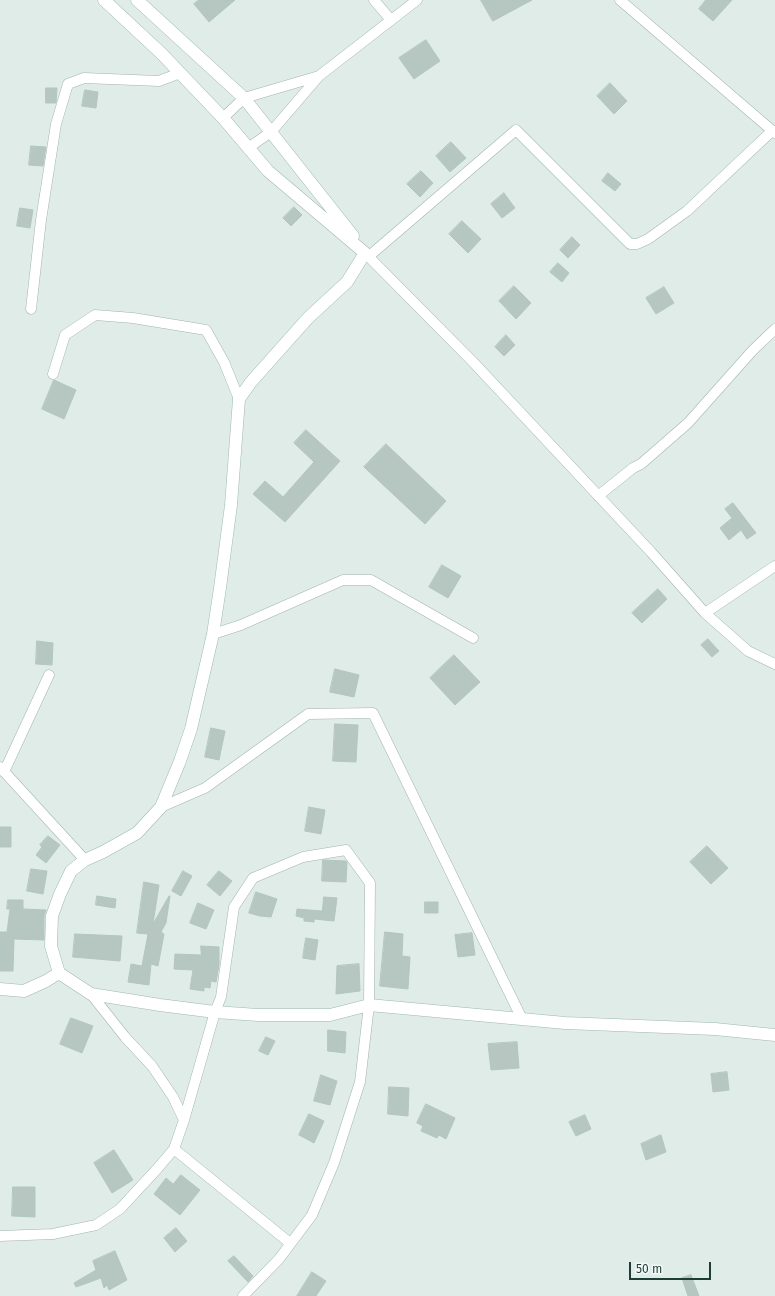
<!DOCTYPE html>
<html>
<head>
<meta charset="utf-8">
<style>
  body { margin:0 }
  #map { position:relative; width:775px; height:1296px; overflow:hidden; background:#e0ece7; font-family:"Fira Sans",sans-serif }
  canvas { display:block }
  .scale { position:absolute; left:629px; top:1262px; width:82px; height:18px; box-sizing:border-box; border:2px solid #1f3d37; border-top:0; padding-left:5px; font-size:12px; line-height:14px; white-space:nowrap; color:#1f3d37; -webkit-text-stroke:3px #f0f8f5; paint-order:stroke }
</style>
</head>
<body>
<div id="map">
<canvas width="775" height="1296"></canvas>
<div class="scale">50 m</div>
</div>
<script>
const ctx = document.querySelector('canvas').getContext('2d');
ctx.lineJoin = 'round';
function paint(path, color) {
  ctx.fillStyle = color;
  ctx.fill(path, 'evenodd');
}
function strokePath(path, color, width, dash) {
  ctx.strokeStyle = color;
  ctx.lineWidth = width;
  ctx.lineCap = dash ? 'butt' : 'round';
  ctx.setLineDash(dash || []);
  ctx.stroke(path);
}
const building = new Path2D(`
  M 199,0 L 235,0 L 209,22 L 194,4 Z
  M 481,0 L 532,0 L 493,21 Z
  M 706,0 L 732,0 L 713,21 L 699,9 Z
  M 426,40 L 440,61 L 414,79 L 399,58 Z
  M 610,83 L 627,101 L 614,114 L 597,96 Z
  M 46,88 L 57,88 L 56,103 L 46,103 Z
  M 85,90 L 98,92 L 96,108 L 82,106 Z
  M 451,142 L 466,158 L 450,172 L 436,156 Z
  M 31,146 L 46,147 L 43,166 L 29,165 Z
  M 421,171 L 433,183 L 420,197 L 407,184 Z
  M 608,173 L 621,184 L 615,191 L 602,181 Z
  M 504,193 L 515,208 L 502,218 L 491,204 Z
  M 294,207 L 302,215 L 291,226 L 283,218 Z
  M 20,208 L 33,210 L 30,228 L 17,226 Z
  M 462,221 L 481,239 L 468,253 L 449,234 Z
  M 572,237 L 580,245 L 568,258 L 560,250 Z
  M 558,263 L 569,273 L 562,282 L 550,272 Z
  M 514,286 L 531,303 L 516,319 L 499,301 Z
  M 664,287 L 674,303 L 656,314 L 646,298 Z
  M 506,335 L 515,345 L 504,356 L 495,347 Z
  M 54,380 L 76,390 L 64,419 L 42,409 Z
  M 306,430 L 340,461 L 285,522 L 253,494 L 265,481 L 283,497 L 314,462 L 294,443 Z
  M 386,444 L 446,501 L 425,524 L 364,467 Z
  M 733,503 L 756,533 L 747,539 L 741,530 L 729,540 L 720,528 L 732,518 L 725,509 Z
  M 442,565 L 461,576 L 448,598 L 429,587 Z
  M 658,589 L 667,599 L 642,623 L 632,613 Z
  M 708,639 L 719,651 L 712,657 L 701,645 Z
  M 37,641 L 53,643 L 52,665 L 36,664 Z
  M 454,655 L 480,682 L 455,705 L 430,678 Z
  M 335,669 L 359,675 L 354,697 L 330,692 Z
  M 335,724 L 358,725 L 356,762 L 333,761 Z
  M 211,728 L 225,731 L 219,760 L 205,757 Z
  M 309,807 L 325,810 L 321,834 L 305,831 Z
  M 0,827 L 11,827 L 11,847 L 0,847 Z
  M 48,836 L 60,845 L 46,863 L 36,855 L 42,847 L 40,845 Z
  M 707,846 L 728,868 L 711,884 L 690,862 Z
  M 323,860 L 346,861 L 347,863 L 346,882 L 322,881 Z
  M 31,869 L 47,871 L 43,894 L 27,891 Z
  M 183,871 L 192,876 L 181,896 L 172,891 Z
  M 219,871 L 232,881 L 220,896 L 207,885 Z
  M 144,882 L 159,885 L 153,924 L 169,896 L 170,896 L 166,923 L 161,932 L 164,934 L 158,966 L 151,964 L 149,985 L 128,982 L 131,964 L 142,966 L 148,934 L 137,933 Z
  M 256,892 L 277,899 L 271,917 L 260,916 L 249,913 Z
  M 97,896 L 116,899 L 115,908 L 96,905 Z
  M 324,897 L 337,898 L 334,921 L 314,919 L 314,922 L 304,921 L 304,918 L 296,916 L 297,909 L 322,911 Z
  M 8,900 L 23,900 L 23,909 L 46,910 L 44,916 L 44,940 L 14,939 L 13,971 L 0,971 L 0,932 L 7,932 L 10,909 L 7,909 Z
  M 425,902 L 438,902 L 438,913 L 425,913 Z
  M 198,903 L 214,910 L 206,929 L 190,923 Z
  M 385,932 L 403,934 L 402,956 L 410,957 L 408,989 L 380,986 Z
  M 472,933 L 475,955 L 458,957 L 455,935 Z
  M 75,934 L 122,936 L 120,961 L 73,957 Z
  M 306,938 L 318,940 L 315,960 L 303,958 Z
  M 201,946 L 219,947 L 219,965 L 216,982 L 211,981 L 210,988 L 204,987 L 204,991 L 190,989 L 193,970 L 174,969 L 175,954 L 201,955 Z
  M 359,964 L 360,991 L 336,994 L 337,966 Z
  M 71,1018 L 93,1026 L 82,1053 L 60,1044 Z
  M 328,1030 L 346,1032 L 345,1053 L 328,1051 Z
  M 266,1037 L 275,1041 L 268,1055 L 259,1051 Z
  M 517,1042 L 519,1068 L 491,1070 L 488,1044 Z
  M 727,1072 L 729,1090 L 713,1092 L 711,1074 Z
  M 321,1075 L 337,1081 L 330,1105 L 314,1101 Z
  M 389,1087 L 409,1088 L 408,1116 L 388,1114 Z
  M 426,1104 L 455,1118 L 446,1139 L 439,1135 L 437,1138 L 421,1131 L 423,1126 L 417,1123 Z
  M 309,1114 L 324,1121 L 314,1143 L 299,1135 Z
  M 585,1115 L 591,1129 L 576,1136 L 569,1122 Z
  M 661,1135 L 666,1152 L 646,1160 L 641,1144 Z
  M 114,1150 L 133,1180 L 112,1193 L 94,1163 Z
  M 181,1175 L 200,1190 L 180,1215 L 154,1194 L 166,1178 L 173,1184 Z
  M 13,1187 L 35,1187 L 35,1217 L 12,1216 Z
  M 176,1228 L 187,1241 L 175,1252 L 164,1238 Z
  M 115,1251 L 127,1280 L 109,1290 L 107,1285 L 104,1288 L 101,1278 L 76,1287 L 74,1283 L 96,1270 L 93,1261 Z
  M 234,1256 L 253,1276 L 248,1282 L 228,1261 Z
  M 312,1272 L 326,1281 L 316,1296 L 297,1296 Z
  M 691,1275 L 699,1296 L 688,1296 L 682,1278 Z`);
paint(building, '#b5c7c0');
strokePath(building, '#b2c6bf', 1);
const street = new Path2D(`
  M 374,0 L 391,20
  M 620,0 L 775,133
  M 223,118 L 244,98 L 319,76
  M 248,148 L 271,132 L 319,76 L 417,0
  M 365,253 L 474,363 L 651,552 L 705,613 L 748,651 L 775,664
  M 368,257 L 516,130 L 630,244 L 637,244 L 648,239 L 687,211 L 772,131
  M 31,309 L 41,220 L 56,124 L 68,84 L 84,78 L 159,81 L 180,73
  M 53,374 L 65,335 L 95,315 L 133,318 L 206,330 L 224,362 L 239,399
  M 598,496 L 633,468 L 641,464 L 688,423 L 753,350 L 775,329
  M 705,613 L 775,566
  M 213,634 L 241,625 L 343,580 L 371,580 L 473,638
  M 0,767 L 85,860
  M 4,772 L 49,675
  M 161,807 L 205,788 L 308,714 L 373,713 L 522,1019
  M 184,1120 L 215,1012 L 221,997 L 234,907 L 253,878 L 303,857 L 346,850 L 370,883 L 369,1005 L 360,1082 L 334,1163 L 312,1215 L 279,1259 L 243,1296
  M 174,1149 L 290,1243
  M 0,1236 L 53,1234 L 96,1225 L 120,1209 L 157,1169 L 174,1149 L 184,1120 L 173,1097 L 152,1066 L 125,1037 L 91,994`);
const secondary = new Path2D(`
  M 104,0 L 162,54 L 180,73 L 223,118 L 268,171 L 365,253
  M 137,0 L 244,98 L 353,236
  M 365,253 L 347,282 L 308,318 L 251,382 L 239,399 L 231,505 L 220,588 L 213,634 L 191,729 L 180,761 L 161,807 L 137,833 L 103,852 L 85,860 L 71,871 L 60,894 L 52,916 L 51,946 L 59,973 L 91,994 L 160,1005 L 215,1012 L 258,1015 L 330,1015 L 369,1005 L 565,1023 L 715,1029 L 775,1035
  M 0,989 L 24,991 L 46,981 L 59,973`);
strokePath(street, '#a2b4af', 11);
strokePath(secondary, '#9db8b1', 13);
strokePath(street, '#fff', 10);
strokePath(secondary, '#fff', 12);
</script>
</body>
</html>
